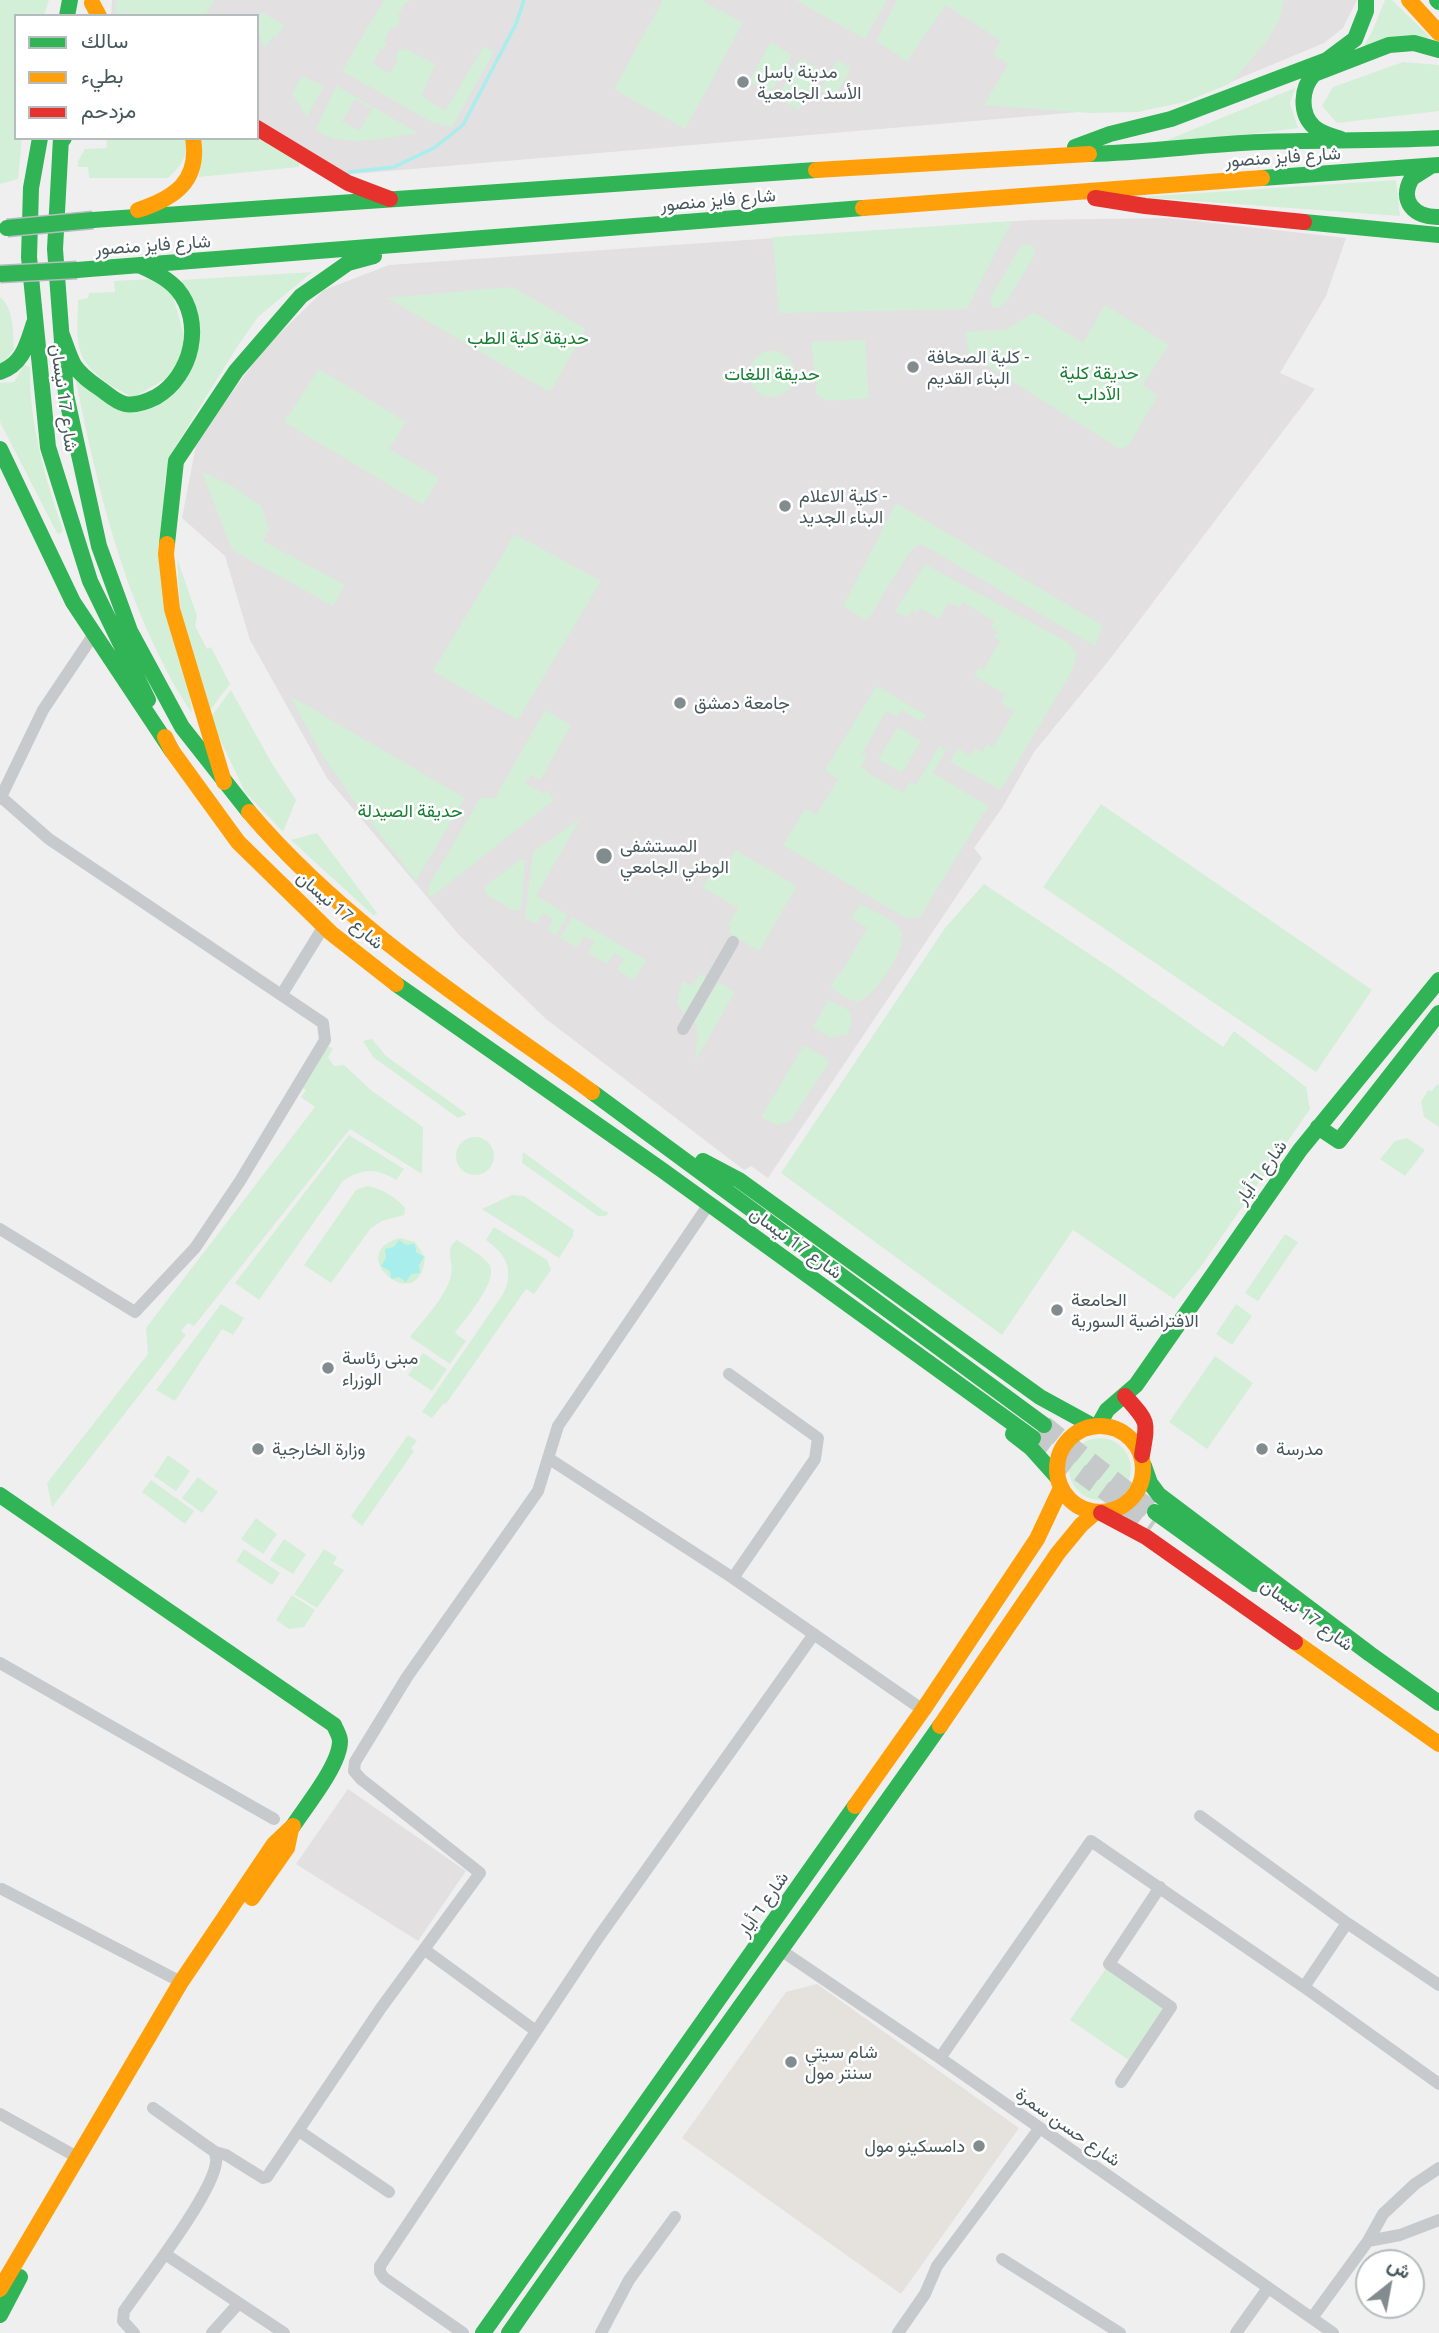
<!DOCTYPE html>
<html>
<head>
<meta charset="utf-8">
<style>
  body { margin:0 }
  #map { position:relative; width:1439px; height:2333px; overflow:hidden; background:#f0efef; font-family:Ubuntu,Vazirmatn,sans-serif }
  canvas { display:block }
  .legend { position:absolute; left:14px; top:14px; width:245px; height:126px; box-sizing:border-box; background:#fff; border:2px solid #b5bcbe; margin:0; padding:9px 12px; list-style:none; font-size:21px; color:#46575c }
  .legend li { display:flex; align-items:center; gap:14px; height:35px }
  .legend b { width:35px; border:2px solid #b5bcbe }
  .north { position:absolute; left:1355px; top:2249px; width:70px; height:70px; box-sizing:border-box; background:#fff; border:2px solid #b5bcbe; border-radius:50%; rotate:31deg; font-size:19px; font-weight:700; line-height:28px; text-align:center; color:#46575c }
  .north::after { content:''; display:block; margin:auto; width:24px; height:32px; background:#828c8f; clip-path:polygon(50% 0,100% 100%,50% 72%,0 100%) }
</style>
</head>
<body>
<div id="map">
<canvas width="1439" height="2333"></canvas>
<ul class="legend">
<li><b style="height:9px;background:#30b455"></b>سالك</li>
<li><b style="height:9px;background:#ff9f0a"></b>بطيء</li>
<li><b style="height:9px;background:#e5322d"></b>مزدحم</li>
</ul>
<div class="north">ش</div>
</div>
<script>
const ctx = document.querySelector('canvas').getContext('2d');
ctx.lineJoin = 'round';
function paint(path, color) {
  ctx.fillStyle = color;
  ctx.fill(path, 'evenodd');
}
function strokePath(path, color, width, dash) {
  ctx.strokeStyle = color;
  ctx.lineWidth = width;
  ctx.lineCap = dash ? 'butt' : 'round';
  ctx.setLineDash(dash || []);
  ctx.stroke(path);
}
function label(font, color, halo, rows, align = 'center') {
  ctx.font = font + ' Ubuntu,Vazirmatn,sans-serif';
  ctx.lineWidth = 5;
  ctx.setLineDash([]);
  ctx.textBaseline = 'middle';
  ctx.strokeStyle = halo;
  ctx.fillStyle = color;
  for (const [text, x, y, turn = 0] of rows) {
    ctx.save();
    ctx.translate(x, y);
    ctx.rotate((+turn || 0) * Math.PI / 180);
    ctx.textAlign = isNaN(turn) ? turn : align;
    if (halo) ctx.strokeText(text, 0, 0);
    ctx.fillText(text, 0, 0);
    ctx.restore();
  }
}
paint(new Path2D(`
  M 817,1984 L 1019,2128 L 901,2294 L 682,2138 L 786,1992 Z`), '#e5e1dd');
paint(new Path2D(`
  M 112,0 L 1357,0 L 1343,28 L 1324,43 L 1202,94 L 1137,112 L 1079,112 L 342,175 L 257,122 L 257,16 L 111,16 Z
  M 1169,218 L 1346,238 L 1326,296 L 1280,373 L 1315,389 L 1110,659 L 1034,752 L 1002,808 L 974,848 L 982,858 L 768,1178 L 751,1166 L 744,1170 L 546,1019 L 459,935 L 327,778 L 250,640 L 225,556 L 182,518 L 197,440 L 264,349 L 324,290 L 389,265 L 1032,220 Z
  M 348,1789 L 466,1871 L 418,1941 L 296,1864 Z`), '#e2e0e1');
paint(new Path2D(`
  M 0,0 L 49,0 L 44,16 L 16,16 L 16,138 L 22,138 L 18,179 L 0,184 Z
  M 115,0 L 214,0 L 205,16 L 117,16 Z
  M 384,0 L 410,0 L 408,3 L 405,2 L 398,16 L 401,18 L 395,29 L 391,27 L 384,41 L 387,43 L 383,50 L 380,49 L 373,63 L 386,72 L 391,72 L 398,59 L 395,57 L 399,50 L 402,51 L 404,48 L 435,64 L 422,96 L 445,111 L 484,46 L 494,52 L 452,127 L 434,123 L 342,71 Z
  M 663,0 L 701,0 L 743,23 L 685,129 L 614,89 Z
  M 796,0 L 887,0 L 865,39 Z
  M 897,0 L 1284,0 L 1278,23 L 1264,45 L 1236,77 L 1229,84 L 1185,102 L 1137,112 L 1090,113 L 984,105 L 1008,64 L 993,54 L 1001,41 L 946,5 L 907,61 L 876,41 Z
  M 1385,0 L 1392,0 L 1430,37 L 1362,49 L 1372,32 Z
  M 262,12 L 284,25 L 276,38 L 273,36 L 265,48 C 259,35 253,25 262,12 Z
  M 771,42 L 792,55 L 770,94 L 749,81 Z
  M 800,58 L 822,71 L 799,110 L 777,98 Z
  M 837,60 L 851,68 L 834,98 L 820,90 Z
  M 1403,62 L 1439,65 L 1439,111 L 1337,123 L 1322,106 L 1333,87 Z
  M 302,76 L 324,86 L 307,117 L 292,94 Z
  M 336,86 L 337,86 L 418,133 C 392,137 336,150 316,129 ZM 355,99 L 372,109 L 359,131 L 342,121 Z
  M 1295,88 L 1290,103 L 1298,128 L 1150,147 Z
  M 106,138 L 190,138 C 186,156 182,166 168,178 L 89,178 L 88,167 L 78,167 L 78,161 L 85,149 L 107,148 Z
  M 202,138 L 257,138 L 300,156 L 299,167 L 199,177 Z
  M 1396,180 L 1400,216 L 1140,197 Z
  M 1012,221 L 967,309 L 779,313 L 773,237 Z
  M 1022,244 L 1032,245 L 1036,253 L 1008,299 L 999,308 L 992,307 L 990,298 Z
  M 312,272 L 258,317 L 237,347 L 170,455 L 164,486 L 192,713 C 176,691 165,668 153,643 C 114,559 93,467 75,376 L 116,407 L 185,382 L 182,280 Z
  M 151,279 L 172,292 L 185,340 L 174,374 L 134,397 C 117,391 90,374 82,356 C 75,340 78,317 78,300 L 88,298 L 89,293 L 115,292 L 114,281 Z
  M 512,287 L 586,329 L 550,392 L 387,298 Z
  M 0,297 C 14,308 13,333 14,349 L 0,367 Z
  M 1105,305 L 1169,345 L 1143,384 L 1157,396 L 1129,445 L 1120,449 L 970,355 L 965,332 L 1005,330 L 1034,312 L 1083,343 Z
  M 865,340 L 869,398 L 827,401 L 817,395 L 811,342 Z
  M749 374a23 23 0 1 1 46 0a23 23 0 1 1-46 0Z
  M 24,365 L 30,367 C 29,423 45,478 63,530 L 60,534 L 57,533 L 0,422 L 0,383 L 14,382 Z
  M 319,369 L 406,422 L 389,449 L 439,478 L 423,505 L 284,422 Z
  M 202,472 L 233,486 L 262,507 L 269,529 L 263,541 L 345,585 L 333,606 L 232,550 Z
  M 896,503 L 1102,625 L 1095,646 L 923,545 L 917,545 L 909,553 L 867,621 L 843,606 Z
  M 515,534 L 601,581 L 518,720 L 433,671 Z
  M 177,558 L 197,616 L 195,626 L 207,649 L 211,647 L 230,684 L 208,713 L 181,623 Z
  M 925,564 L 1069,643 L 1077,655 L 1072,671 L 1001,790 L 950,762 L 957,748 L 971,756 L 975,748 L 982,752 L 987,744 L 993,747 L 1014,711 L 1001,703 L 1005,694 L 974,676 L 979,668 L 983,670 L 1000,641 L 994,637 L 997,631 L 991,627 L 994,621 L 963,602 L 959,608 L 949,602 L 939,619 L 921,608 L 917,613 L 912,611 L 907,618 L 895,611 Z
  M 876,686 L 926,715 L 922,722 L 901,710 L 897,717 L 886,711 L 862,753 L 867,756 L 861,766 L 867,770 L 866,772 L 903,793 L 910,782 L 916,785 L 939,746 L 946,750 L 933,773 L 988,806 L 920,917 L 905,918 L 783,845 L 805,809 L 816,815 L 838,779 L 825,770 Z
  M 231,690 L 271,762 L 296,800 L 283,832 L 245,792 L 210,718 Z
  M 290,696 L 465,798 L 416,881 L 351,797 L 319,750 Z
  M 545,710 L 571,725 L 540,780 L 531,775 L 525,783 L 544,794 L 546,790 L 554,800 L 433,896 L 428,895 L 429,885 L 480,798 L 495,798 Z
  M 898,727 L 921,741 L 902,773 L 878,759 Z
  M 1101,804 L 1372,990 L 1316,1072 L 1043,887 Z
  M 580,819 L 536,896 L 568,915 L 556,935 L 547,930 L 553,919 L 543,913 L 536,924 L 525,918 L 533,852 Z
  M 317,833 L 377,913 L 374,916 L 291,840 Z
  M 735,850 L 797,886 L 759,951 L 729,933 L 731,927 L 728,925 L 738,908 L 702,887 L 721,861 L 727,864 Z
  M 520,860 L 525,860 L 521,909 L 515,911 L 487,895 L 484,887 Z
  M 984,884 L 1115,971 L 1223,1047 L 1234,1031 L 1306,1087 L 1310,1109 L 1202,1265 L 1174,1299 L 1073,1230 L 1002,1335 L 781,1173 L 945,928 Z
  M 860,904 C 873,911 894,918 901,931 C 909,948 874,997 858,1002 L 846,998 L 830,987 L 839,973 L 841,973 L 867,928 L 851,918 Z
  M 572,917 L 646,960 L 634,980 L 617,970 L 624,959 L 614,953 L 607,964 L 588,953 L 594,942 L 584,936 L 577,947 L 560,938 Z
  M 700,974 L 707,978 L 684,1014 L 677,1003 L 682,981 L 692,986 Z
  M 718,982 L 735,992 L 695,1061 L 698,1035 L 695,1021 Z
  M 828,1000 L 849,1010 L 852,1020 L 848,1034 L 831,1038 L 813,1027 Z
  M 372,1039 L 386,1056 L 467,1114 L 458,1118 L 373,1057 L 363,1041 Z
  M 327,1045 L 333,1049 L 328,1057 L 334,1066 L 344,1065 L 372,1091 L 423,1127 L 422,1174 L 350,1129 L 194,1326 L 188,1323 L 181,1331 L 186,1335 L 52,1507 L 47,1483 L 148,1354 L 146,1328 L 315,1107 L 301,1097 L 306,1090 L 300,1086 Z
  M 804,1045 L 830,1061 L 791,1121 L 777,1125 L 761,1117 Z
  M 1437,1084 L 1439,1085 L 1439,1127 L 1424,1117 L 1421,1102 L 1428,1090 L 1432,1091 Z
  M 349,1135 L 404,1169 L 396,1180 C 376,1168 363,1168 343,1181 L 259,1300 L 235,1283 Z
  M456 1156a19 19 0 1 1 38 0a19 19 0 1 1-38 0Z
  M 1407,1138 L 1425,1150 L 1405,1176 L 1380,1159 L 1395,1141 Z
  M 523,1152 L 604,1211 L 609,1212 L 606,1216 L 598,1216 L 522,1163 Z
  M 367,1186 C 381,1188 396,1197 405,1208 L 404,1215 L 382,1221 L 371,1228 L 331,1283 L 304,1265 L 356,1190 Z
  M 512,1195 L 524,1196 L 574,1230 L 573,1236 L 559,1258 L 482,1209 Z
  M 494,1227 L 547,1260 L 551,1270 L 534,1294 L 526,1289 L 446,1404 L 444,1403 L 432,1418 L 422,1412 L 503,1294 C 515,1271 506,1254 486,1240 Z
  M 1285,1234 L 1298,1242 L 1258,1301 L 1245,1293 Z
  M 400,1238 L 415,1242 L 425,1257 C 421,1320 341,1253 400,1238 Z
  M 457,1240 C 467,1247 482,1255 489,1264 C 500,1280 465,1319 455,1333 L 466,1341 L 450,1364 L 410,1337 C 424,1319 445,1298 451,1276 C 454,1262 444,1248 457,1240 Z
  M 221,1304 L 244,1318 L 233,1335 L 222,1329 L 175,1401 L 156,1390 Z
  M 1236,1304 L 1252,1316 L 1232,1345 L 1216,1334 Z
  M 423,1353 L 447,1369 L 432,1391 L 408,1375 Z
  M 1215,1356 L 1253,1383 L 1207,1449 L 1169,1422 Z
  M 408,1435 L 417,1441 L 411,1448 L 414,1451 L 362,1526 L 351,1516 Z
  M1069 1469a31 31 0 1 1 62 0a31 31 0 1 1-62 0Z
  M 168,1455 L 190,1471 L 176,1491 L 154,1476 Z
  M 198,1477 L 218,1492 L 202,1513 L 182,1498 Z
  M 151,1480 L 194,1511 L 185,1524 L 142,1492 Z
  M 256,1518 L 277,1534 L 263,1554 L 241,1539 Z
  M 284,1539 L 306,1554 L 293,1574 L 270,1560 Z
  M 244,1549 L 280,1573 L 272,1585 L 236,1561 Z
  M 324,1549 L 337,1557 L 333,1564 L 344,1570 L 317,1608 L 294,1594 Z
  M 292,1595 L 315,1610 L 304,1627 L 289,1629 L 276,1620 Z
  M 1109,1964 L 1171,2007 L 1133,2063 L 1070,2020 Z`), '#d3efd7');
paint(new Path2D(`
  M 399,1240 L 406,1245 L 415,1244 L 416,1252 L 424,1257 L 419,1265 L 420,1273 L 411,1274 L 406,1282 L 399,1277 L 391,1279 L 390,1271 L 381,1266 L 386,1258 L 385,1249 L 394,1247 Z`), '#a8eeec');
strokePath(new Path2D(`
  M 349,172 L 394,167 L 434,148 L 463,125 L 516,24 L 524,0`), '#a8eeec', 3.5);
strokePath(new Path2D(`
  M 1044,1425 L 1151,1510
  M 1033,1438 L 1153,1526`), '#c6c9ca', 19, [19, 10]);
strokePath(new Path2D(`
  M 0,799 L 43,710 L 94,634
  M 282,994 L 324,926
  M 683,1029 L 733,942
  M 0,1229 L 135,1312 L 195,1248 L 240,1181 L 325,1040 L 323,1023 L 49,839 L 1,797
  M 729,1374 L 818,1438 L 815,1459 L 733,1578
  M 548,1458 L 733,1578 L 923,1710
  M 0,1663 L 274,1819
  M 1200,1816 L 1347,1923 L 1439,1985
  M 2,1889 L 181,1982
  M 425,1950 L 536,2031
  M 782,1951 L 940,2058 L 1333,2333
  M 1304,1987 L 1347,1923
  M 940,2058 L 1091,1841 L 1304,1987 L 1439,2084
  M 1121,2082 L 1171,2007 L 1109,1964 L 1160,1887
  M 153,2108 L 215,2152 L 226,2155 L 263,2178 L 267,2177 L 381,2008 L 480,1873 L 361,1779 L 354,1771 L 355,1762 L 407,1677 L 538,1491 L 558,1426 L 709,1204
  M 0,2114 L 77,2157
  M 299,2131 L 389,2192
  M 1368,2241 L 1400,2235 L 1439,2220
  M 165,2254 L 284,2333
  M 1002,2259 L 1120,2333
  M 1312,2318 L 1368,2241 L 1383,2214 L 1415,2184 L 1439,2168
  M 134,2333 L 123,2321 L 124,2311 C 144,2282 214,2192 216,2162 C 217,2159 215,2155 215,2152
  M 212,2333 L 239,2303
  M 463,2333 L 384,2278 L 380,2272 L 380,2266 L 598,1938 L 814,1634
  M 601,2333 L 629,2280 L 675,2217
  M 898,2333 L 925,2294 L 937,2266 L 1039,2129
  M 1236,2333 L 1268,2288`), '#c7cacc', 12);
strokePath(new Path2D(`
  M 1437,0 L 1439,2
  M 67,16 L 70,0
  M 40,138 L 31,188 L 29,257 L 48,447 L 90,581 L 148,700
  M 61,138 L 55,249 L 66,395 L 99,546 L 130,631 L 182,727 L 249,812
  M 1341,139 C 1332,136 1321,134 1314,127 C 1299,113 1301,88 1314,74 L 1389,45 L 1414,43 L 1439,50
  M 61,142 L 64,138
  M 1075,147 L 1110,134 L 1171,119 L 1327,60 L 1355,39 L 1366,11 L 1366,0
  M 1089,154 C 1147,153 1204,144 1261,142 C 1321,140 1380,141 1439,138
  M 1431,166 L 1412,178 C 1398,201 1415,218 1439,217
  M 1262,178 L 1439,165
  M 93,220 L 816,170
  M 1304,222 L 1439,235
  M 77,270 L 863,208
  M 62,335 C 66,345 69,356 74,365 C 81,376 92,383 102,390 C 109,395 116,402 125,404 C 135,406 148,401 156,397 C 192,376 205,322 177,289 C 167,278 154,272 141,266
  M 0,372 C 23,364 27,344 34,323
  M 0,449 L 73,602 L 172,751
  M 167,544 L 176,461 L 236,371 L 301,296 L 348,263 L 374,256
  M 396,984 L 662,1170 L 1033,1438
  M 592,1092 L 1044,1425
  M 1318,1127 L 1339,1141 L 1439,1013
  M 703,1161 L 739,1180 L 1040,1397 L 1093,1426
  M 1098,1426 L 1107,1410 L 1136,1385 L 1300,1150 L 1439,980
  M 1013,1434 L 1031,1448 L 1057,1477
  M 1144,1466 L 1150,1483 L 1159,1495 L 1370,1654 L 1439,1703
  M 0,1495 L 334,1725 C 336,1730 340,1736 340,1741 C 340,1765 306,1806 293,1826
  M 1155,1512 L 1255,1584
  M 0,2315 L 20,2277
  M 483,2333 L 855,1806
  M 509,2333 C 651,2129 797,1929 940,1726`), '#30b455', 16);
strokePath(new Path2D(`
  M 1409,0 L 1439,33
  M 92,3 L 99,16
  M 816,170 L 1089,154
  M 863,208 L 1262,178
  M 138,210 C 175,198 200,181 193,138
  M 167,544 L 166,554 L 172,609 L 224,782
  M 165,737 L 172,751 L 238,842 L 331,933 L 396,984
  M 249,812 C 345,925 473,1006 592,1092
  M1057 1469a43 43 0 1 1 86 0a43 43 0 1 1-86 0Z
  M 1295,1642 L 1439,1744
  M 940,1726 L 1058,1553 L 1081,1525 L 1096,1512
  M 855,1806 L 923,1710 L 1037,1539 L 1061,1488
  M 252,1898 L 287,1848 L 291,1829
  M 0,2289 L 181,1982 L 274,1844 L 293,1826`), '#ff9f0a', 16);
strokePath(new Path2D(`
  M 257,128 L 348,183 L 390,199
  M 1095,198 L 1145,206 L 1304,222
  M 1125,1396 C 1149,1423 1148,1420 1142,1455
  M 1101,1513 L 1146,1537 L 1295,1642`), '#e5322d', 16);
const fastBridge = new Path2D(`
  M 7,228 L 93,220
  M 0,274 L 77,270`);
strokePath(fastBridge, '#b5bcbf', 19, []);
strokePath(fastBridge, '#30b455', 16);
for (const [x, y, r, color] of [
  [743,82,7,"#828c8f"],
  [913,367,7,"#828c8f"],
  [785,506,7,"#828c8f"],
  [680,703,7,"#828c8f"],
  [604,856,9,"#828c8f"],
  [1057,1310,7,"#828c8f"],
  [328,1368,7,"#828c8f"],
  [258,1449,7,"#828c8f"],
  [1262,1449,7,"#828c8f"],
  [791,2062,7,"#828c8f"],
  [979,2146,7,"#828c8f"]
]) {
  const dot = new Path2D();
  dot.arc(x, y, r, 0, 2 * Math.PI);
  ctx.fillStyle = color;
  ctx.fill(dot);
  strokePath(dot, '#fff', 2.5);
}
label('18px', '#46575c', '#fff', [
  ["مدينة باسل",757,72],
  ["الأسد الجامعية",757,93],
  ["كلية الصحافة -",927,357],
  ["البناء القديم",927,378],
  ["كلية الاعلام -",799,496],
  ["البناء الجديد",799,517],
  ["جامعة دمشق",694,703],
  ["المستشفى",620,846],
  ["الوطني الجامعي",620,867],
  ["الحامعة",1071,1300],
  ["الافتراضية السورية",1071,1321],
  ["مبنى رئاسة",342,1358],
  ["الوزراء",342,1379],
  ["وزارة الخارجية",272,1449],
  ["مدرسة",1276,1449],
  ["شام سيتي",805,2052],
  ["سنتر مول",805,2073],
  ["دامسكينو مول",965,2146,"right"]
], 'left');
label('18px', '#46575c', '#fff', [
  ["شارع فايز منصور",1283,157,-4],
  ["شارع فايز منصور",718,200,-5],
  ["شارع فايز منصور",153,245,-4],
  ["شارع 17 نيسان",64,398,82],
  ["شارع 17 نيسان",340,910,41],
  ["شارع ٦ أيار",1261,1172,-54],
  ["شارع 17 نيسان",796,1243,36],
  ["شارع 17 نيسان",1307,1615,36],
  ["شارع ٦ أيار",763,1904,-55],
  ["شارع حسن سمرة",1068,2127,35]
]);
label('18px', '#167f32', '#fff', [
  ["حديقة كلية الطب",528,338],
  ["حديقة كلية",1099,373],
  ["الآداب",1099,394],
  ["حديقة اللغات",772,374],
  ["حديقة الصيدلة",410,811]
]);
</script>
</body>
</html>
